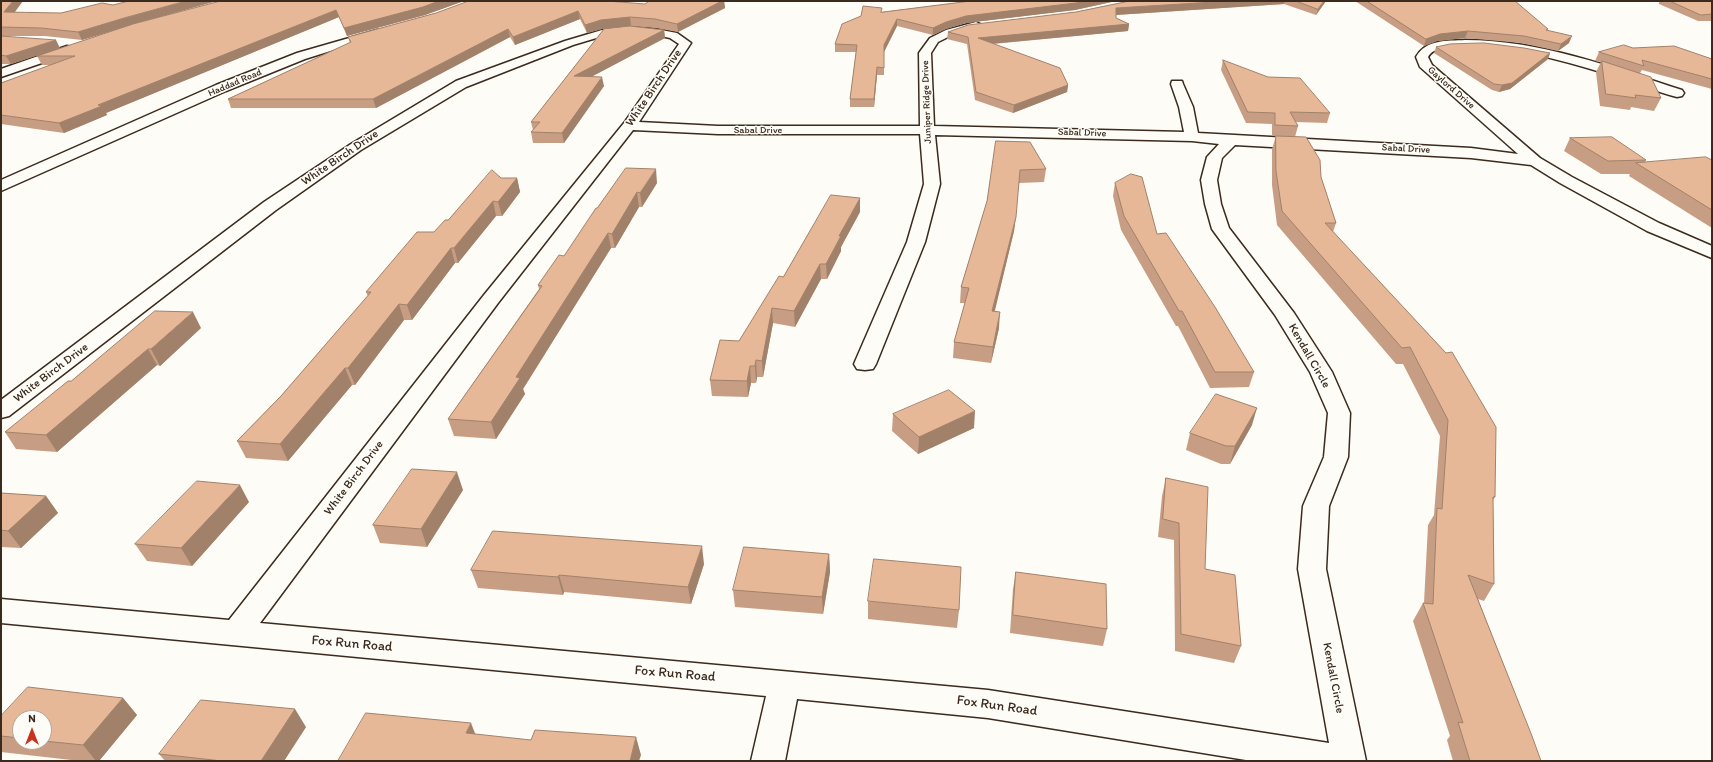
<!DOCTYPE html>
<html>
<head>
<meta charset="utf-8">
<style>
  body { margin:0 }
  #map { position:relative; width:1713px; height:762px; overflow:hidden; background:#fdfcf7; font-family:Itim,sans-serif }
  canvas { display:block }
  .frame { position:absolute; inset:0; border:2px solid #3b2a1e; pointer-events:none }
  .north { position:absolute; left:12px; top:710px; width:40px; height:40px; box-sizing:border-box; background:#fdfcf7; border:1px solid #afa8a0; border-radius:50%; rotate:0deg; font-size:11px; font-weight:700; line-height:16px; text-align:center; color:#3b2a1e }
  .north::after { content:''; display:block; margin:auto; width:14px; height:18px; background:#c8321e; clip-path:polygon(50% 0,100% 100%,50% 72%,0 100%) }
</style>
</head>
<body>
<div id="map">
<canvas width="1713" height="762"></canvas>
<div class="frame"></div>
<div class="north">N</div>
</div>
<script>
const ctx = document.querySelector('canvas').getContext('2d');
ctx.lineJoin = 'round';
function strokePath(path, color, width, dash) {
  ctx.strokeStyle = color;
  ctx.lineWidth = width;
  ctx.lineCap = dash ? 'butt' : 'round';
  ctx.setLineDash(dash || []);
  ctx.stroke(path);
}
function paint(path, color) {
  ctx.fillStyle = color;
  ctx.fill(path, 'evenodd');
}
function label(font, color, halo, rows, align = 'center') {
  ctx.font = font + ' Itim,sans-serif';
  ctx.lineWidth = 3;
  ctx.setLineDash([]);
  ctx.textBaseline = 'middle';
  ctx.strokeStyle = halo;
  ctx.fillStyle = color;
  for (const [text, x, y, turn = 0] of rows) {
    ctx.save();
    ctx.translate(x, y);
    ctx.rotate((+turn || 0) * Math.PI / 180);
    ctx.textAlign = isNaN(turn) ? turn : align;
    if (halo) ctx.strokeText(text, 0, 0);
    ctx.fillText(text, 0, 0);
    ctx.restore();
  }
}
const minor = new Path2D(`
  M 976,22 L 982,25 L 980,27 L 954,34 L 938,42 L 931,53 L 934,126 L 1184,132 L 1179,107 L 1171,84 L 1172,81 L 1182,81 L 1183,84 L 1193,107 L 1198,133 L 1471,148 L 1518,154 L 1420,67 L 1416,57 C 1426,39 1447,41 1465,40 C 1540,40 1611,67 1682,90 L 1684,93 L 1682,96 L 1677,97 C 1657,92 1638,84 1619,78 C 1567,61 1516,47 1461,47 C 1450,48 1434,46 1428,57 L 1432,65 L 1540,158 L 1572,177 L 1659,223 L 1712,246 L 1712,258 L 1647,231 L 1560,183 L 1531,165 L 1471,158 L 1235,145 L 1222,158 L 1217,180 L 1221,204 L 1229,228 L 1294,313 L 1332,372 L 1350,413 L 1348,457 L 1329,506 L 1326,569 L 1366,761 L 1252,761 L 988,718 L 797,699 L 785,761 L 751,761 L 766,696 L 1,623 L 1,599 L 229,620 L 484,295 L 624,123 L 679,44 L 670,38 L 656,35 L 631,33 L 603,36 L 573,45 L 466,87 L 361,150 L 276,210 L 9,416 L 1,418 L 1,400 L 264,202 L 351,144 L 456,81 L 565,41 L 602,30 L 631,27 L 656,29 L 677,33 L 691,43 L 639,122 L 718,126 L 920,126 L 919,53 L 930,38 L 946,30 ZM 633,130 L 718,134 L 920,134 L 924,184 L 907,242 L 854,364 L 857,369 L 865,370 L 873,369 L 876,364 L 925,242 L 940,184 L 935,135 L 1192,141 L 1219,144 L 1207,157 L 1201,180 L 1205,204 L 1212,229 L 1275,315 L 1310,372 L 1328,413 L 1324,457 L 1303,506 L 1298,569 L 1329,743 L 988,690 L 260,623 L 498,303 Z
  M 377,30 L 381,31 L 383,33 L 381,35 L 305,59 L 226,91 L 1,191 L 1,180 L 216,85 L 297,53 Z
  M 67,46 L 71,47 L 73,50 L 71,53 L 1,77 L 1,69 Z`);
strokePath(minor, '#3b2a1e', 3);
paint(minor, '#fdfcf7');
paint(new Path2D(`
  M 1,1 L 15,12 L 128,26 L 82,40 L 45,36 L 1,36 Z
  M 221,1 L 464,1 L 425,15 L 347,36 L 339,17 L 106,113 L 107,115 L 64,133 L 1,124 L 1,83 L 52,65 L 42,65 L 37,56 Z
  M 649,1 L 724,1 L 725,8 L 678,32 L 656,28 L 631,26 L 602,29 L 587,33 L 580,19 L 515,45 L 510,37 L 376,108 L 231,108 L 228,99 L 350,43 L 348,37 L 436,13 L 645,4 Z
  M 971,1 L 1116,1 L 1075,10 L 966,23 L 946,29 L 933,35 L 897,26 L 884,52 L 884,75 L 877,75 L 874,107 L 850,107 L 850,99 L 856,52 L 835,52 L 835,44 L 882,12 Z
  M 1130,1 L 1326,1 L 1316,15 L 1284,4 L 1116,15 L 1116,18 L 1129,24 L 1128,31 L 993,44 L 1068,85 L 1067,92 L 1013,113 L 975,100 L 967,44 L 947,39 L 948,32 L 1076,12 Z
  M 1355,1 L 1515,1 L 1547,31 L 1569,43 L 1558,51 L 1521,43 L 1465,38 L 1437,41 L 1424,46 Z
  M 1659,1 L 1712,1 L 1712,21 L 1698,21 L 1659,4 Z
  M 604,29 L 664,30 L 665,38 L 592,76 L 604,86 L 564,143 L 533,143 L 531,132 L 533,130 L 531,122 Z
  M 1,36 L 60,48 L 11,64 L 1,64 Z
  M 1436,47 L 1550,53 L 1548,59 L 1510,89 L 1499,92 L 1492,90 L 1434,53 Z
  M 1633,48 L 1712,59 L 1712,89 L 1642,70 L 1640,73 L 1661,98 L 1654,111 L 1631,107 L 1630,110 L 1600,106 L 1596,72 L 1601,62 L 1595,61 L 1599,52 Z
  M 1223,60 L 1330,113 L 1327,123 L 1296,122 L 1298,126 L 1295,137 L 1321,177 L 1336,223 L 1333,232 L 1446,353 L 1495,497 L 1493,500 L 1494,584 L 1484,601 L 1478,599 L 1541,761 L 1453,761 L 1447,740 L 1450,736 L 1413,621 L 1423,603 L 1424,603 L 1428,525 L 1434,515 L 1440,436 L 1403,364 L 1396,364 L 1277,225 L 1272,185 L 1272,149 L 1276,136 L 1272,136 L 1272,124 L 1246,123 L 1221,70 Z
  M 1570,138 L 1646,160 L 1645,162 L 1712,160 L 1712,228 L 1629,176 L 1630,174 L 1601,174 L 1564,151 Z
  M 996,141 L 1046,169 L 1044,182 L 1019,183 L 1014,231 L 994,312 L 999,328 L 991,363 L 953,358 L 954,342 L 965,303 L 960,303 L 961,287 L 987,201 Z
  M 501,178 L 517,178 L 520,192 L 502,216 L 496,216 L 458,263 L 455,263 L 412,320 L 404,320 L 355,385 L 352,385 L 288,461 L 246,458 L 237,441 L 281,396 L 368,296 L 366,292 L 448,220 Z
  M 657,183 L 642,207 L 639,207 L 615,248 L 611,248 L 523,389 L 525,394 L 496,439 L 454,436 L 448,419 L 539,289 L 538,285 L 564,256 L 597,208 Z
  M 1115,183 L 1157,234 L 1254,372 L 1249,387 L 1210,388 L 1178,326 L 1176,326 L 1121,230 L 1113,196 Z
  M 860,212 L 841,247 L 841,251 L 827,279 L 821,279 L 795,327 L 773,323 L 763,377 L 757,377 L 756,383 L 751,383 L 748,397 L 712,396 L 710,380 L 739,341 L 783,277 Z
  M 201,328 L 160,366 L 157,365 L 57,452 L 16,449 L 5,432 L 71,381 Z
  M 893,414 L 974,428 L 918,454 L 892,431 Z
  M 1252,425 L 1230,464 L 1221,464 L 1186,450 L 1190,433 Z
  M 1166,478 L 1205,569 L 1241,646 L 1234,663 L 1175,651 L 1174,540 L 1158,537 L 1162,496 Z
  M 463,490 L 427,547 L 380,543 L 373,525 Z
  M 1,493 L 46,496 L 58,513 L 21,548 L 1,547 Z
  M 249,502 L 192,566 L 147,561 L 135,544 Z
  M 829,554 L 830,572 L 823,614 L 735,607 L 733,590 Z
  M 704,564 L 691,604 L 564,592 L 563,595 L 478,588 L 471,570 Z
  M 1016,572 L 1107,629 L 1103,646 L 1010,633 L 1013,589 Z
  M 868,601 L 959,610 L 957,628 L 868,619 Z
  M 123,698 L 137,715 L 99,761 L 80,761 L 1,752 L 1,716 ZM 20,718 L 44,718 L 44,742 L 20,742 Z
  M 306,727 L 284,761 L 165,761 L 159,754 Z`), '#c79e83');
paint(new Path2D(`
  M 13,1 L 23,1 L 9,20 L 4,12 Z
  M 186,1 L 217,1 L 128,26 L 82,40 L 78,32 L 124,18 Z
  M 439,1 L 464,1 L 425,15 L 347,36 L 344,28 Z
  M 722,1 L 724,1 L 725,8 L 678,32 L 677,24 Z
  M 1085,1 L 1116,1 L 1075,10 L 966,23 L 946,29 L 933,35 L 933,28 L 946,22 L 966,16 Z
  M 1230,1 L 1285,1 L 1284,4 L 1115,15 L 1116,8 Z
  M 1324,1 L 1326,1 L 1316,15 L 1318,9 Z
  M 336,10 L 339,17 L 106,113 L 107,115 L 64,133 L 59,123 L 98,105 Z
  M 578,11 L 580,19 L 515,45 L 513,37 Z
  M 630,17 L 631,26 L 602,29 L 587,33 L 585,25 L 601,20 Z
  M 897,19 L 897,26 L 884,52 L 884,45 Z
  M 1129,24 L 1128,31 L 978,45 L 978,38 Z
  M 508,29 L 510,37 L 376,108 L 373,99 Z
  M 664,30 L 665,38 L 576,85 L 574,76 Z
  M 1468,31 L 1465,38 L 1437,41 L 1424,46 L 1426,39 L 1440,34 Z
  M 1572,36 L 1569,43 L 1558,51 L 1561,44 Z
  M 56,40 L 60,48 L 11,64 L 6,56 Z
  M 1550,53 L 1548,59 L 1510,89 L 1499,92 L 1502,85 Z
  M 877,67 L 877,75 L 874,107 L 874,99 Z
  M 602,77 L 604,86 L 564,143 L 562,133 Z
  M 1068,85 L 1067,92 L 1013,113 L 1014,105 Z
  M 656,169 L 657,183 L 642,207 L 640,193 Z
  M 517,178 L 520,192 L 502,216 L 498,202 Z
  M 637,192 L 639,207 L 615,248 L 612,234 Z
  M 860,198 L 860,212 L 841,247 L 841,251 L 827,279 L 826,264 L 839,236 Z
  M 493,201 L 496,216 L 458,263 L 454,248 Z
  M 1016,217 L 1014,231 L 991,327 L 992,311 Z
  M 608,233 L 611,248 L 523,389 L 525,394 L 496,439 L 491,422 L 516,377 Z
  M 451,248 L 455,263 L 412,320 L 407,305 Z
  M 820,264 L 821,279 L 795,327 L 794,311 Z
  M 399,304 L 404,320 L 355,385 L 348,368 Z
  M 772,308 L 773,323 L 763,377 L 762,361 Z
  M 193,312 L 201,328 L 160,366 L 151,349 Z
  M 1000,312 L 999,328 L 991,363 L 993,347 Z
  M 148,349 L 157,365 L 57,452 L 46,435 Z
  M 756,360 L 757,377 L 756,383 L 755,366 Z
  M 750,366 L 751,383 L 748,397 L 747,381 Z
  M 345,368 L 352,385 L 288,461 L 280,444 Z
  M 1257,408 L 1252,425 L 1230,464 L 1235,446 Z
  M 975,411 L 974,428 L 918,454 L 919,437 Z
  M 457,472 L 463,490 L 427,547 L 421,529 Z
  M 240,485 L 249,502 L 192,566 L 181,548 Z
  M 46,496 L 58,513 L 21,548 L 8,531 Z
  M 702,546 L 704,564 L 691,604 L 688,587 Z
  M 829,554 L 830,572 L 823,614 L 822,597 Z
  M 559,575 L 564,592 L 563,595 L 558,577 Z
  M 123,698 L 137,715 L 99,761 L 96,761 L 83,745 Z
  M 295,709 L 306,727 L 284,761 L 261,761 Z
  M 471,723 L 478,741 L 466,733 Z
  M 636,737 L 641,755 L 639,761 L 630,761 Z`), '#a2816a');
const building = new Path2D(`
  M 1,1 L 13,1 L 4,12 L 61,13 L 102,3 L 113,5 L 129,1 L 186,1 L 124,18 L 78,32 L 41,28 L 1,27 Z
  M 221,1 L 439,1 L 423,7 L 344,28 L 336,10 L 98,105 L 102,106 L 59,123 L 1,115 L 1,83 L 75,56 L 37,56 L 133,24 Z
  M 469,1 L 607,1 L 645,4 L 649,1 L 722,1 L 677,24 L 655,19 L 630,17 L 601,20 L 585,25 L 578,11 L 513,37 L 508,29 L 373,99 L 228,99 L 351,42 L 348,37 L 436,13 Z
  M 971,1 L 1085,1 L 1076,3 L 966,16 L 946,22 L 933,28 L 897,19 L 884,45 L 884,68 L 877,67 L 874,99 L 850,99 L 857,45 L 835,44 L 842,24 L 861,16 L 863,6 L 882,8 L 881,12 Z
  M 1130,1 L 1230,1 L 1116,8 L 1116,18 L 1129,24 L 978,38 L 1060,68 L 1068,85 L 1014,105 L 976,92 L 968,37 L 948,32 L 968,25 L 1076,12 Z
  M 1296,1 L 1324,1 L 1318,9 Z
  M 1367,1 L 1515,1 L 1548,29 L 1546,30 L 1572,36 L 1561,44 L 1524,36 L 1468,31 L 1440,34 L 1426,39 Z
  M 1670,1 L 1712,1 L 1712,14 L 1701,15 Z
  M 630,26 L 664,30 L 574,76 L 602,77 L 562,133 L 531,132 L 540,122 L 531,122 L 604,29 Z
  M 1,36 L 56,40 L 6,56 L 1,55 Z
  M 1484,43 L 1524,48 L 1550,53 L 1512,83 L 1502,85 L 1494,84 L 1436,47 L 1450,44 Z
  M 1624,45 L 1633,48 L 1674,46 L 1712,59 L 1712,79 L 1642,60 L 1644,66 L 1599,52 Z
  M 1223,60 L 1268,77 L 1300,78 L 1330,113 L 1290,112 L 1298,126 L 1275,125 L 1275,113 L 1248,112 Z
  M 1602,61 L 1651,77 L 1661,98 L 1635,95 L 1636,98 L 1606,94 Z
  M 1276,136 L 1306,137 L 1320,160 L 1321,177 L 1336,223 L 1325,223 L 1446,353 L 1452,352 L 1496,427 L 1495,497 L 1493,497 L 1494,584 L 1468,575 L 1532,736 L 1541,761 L 1470,761 L 1458,722 L 1463,723 L 1423,603 L 1433,604 L 1437,508 L 1442,509 L 1448,420 L 1410,347 L 1402,348 L 1282,211 L 1276,171 Z
  M 1612,137 L 1646,160 L 1608,161 L 1570,138 Z
  M 996,141 L 1030,142 L 1046,169 L 1020,170 L 1016,217 L 992,311 L 1000,312 L 993,347 L 954,342 L 969,288 L 961,287 L 987,201 Z
  M 1706,157 L 1712,160 L 1712,210 L 1636,163 Z
  M 626,168 L 656,169 L 640,193 L 637,192 L 612,234 L 608,233 L 516,377 L 520,378 L 491,422 L 448,419 L 542,286 L 538,285 L 559,255 L 564,256 L 596,208 L 597,208 Z
  M 492,170 L 501,178 L 517,178 L 498,202 L 493,201 L 454,248 L 451,248 L 407,305 L 399,304 L 348,368 L 345,368 L 280,444 L 237,441 L 281,396 L 371,292 L 366,292 L 417,232 L 434,232 L 445,220 L 448,220 Z
  M 1131,174 L 1142,177 L 1157,234 L 1166,233 L 1215,307 L 1254,372 L 1215,372 L 1182,311 L 1179,311 L 1124,216 L 1115,183 Z
  M 831,195 L 860,198 L 839,236 L 841,236 L 826,264 L 820,264 L 794,311 L 772,308 L 762,361 L 756,360 L 755,366 L 750,366 L 747,381 L 710,380 L 720,340 L 739,341 L 779,276 L 783,277 Z
  M 155,311 L 193,312 L 151,349 L 148,349 L 46,435 L 5,432 L 68,381 L 71,381 Z
  M 949,390 L 975,411 L 919,437 L 893,414 Z
  M 1216,394 L 1257,408 L 1235,446 L 1226,446 L 1190,433 Z
  M 412,469 L 457,472 L 421,529 L 373,525 Z
  M 1166,478 L 1208,487 L 1205,569 L 1235,575 L 1241,646 L 1181,634 L 1179,523 L 1163,519 Z
  M 197,481 L 240,485 L 181,548 L 135,544 Z
  M 1,493 L 46,496 L 8,531 L 1,530 Z
  M 493,531 L 702,546 L 688,587 L 559,575 L 558,577 L 471,570 Z
  M 744,547 L 829,554 L 822,597 L 733,590 Z
  M 874,559 L 961,567 L 959,610 L 868,601 Z
  M 1016,572 L 1106,584 L 1107,629 L 1013,615 Z
  M 28,687 L 123,698 L 83,745 L 44,741 L 44,718 L 20,718 L 20,738 L 1,736 L 1,716 Z
  M 201,700 L 295,709 L 261,761 L 222,761 L 159,754 Z
  M 366,713 L 471,723 L 466,733 L 531,740 L 535,730 L 636,737 L 630,761 L 338,761 Z`);
paint(building, '#e7b898');
strokePath(building, '#a2816a', 1);
label('10px', '#3b2a1e', '#fdfcf7', [
  ["Haddad Road",235,83,-23],
  ["Gaylord Drive",1451,88,41],
  ["Juniper Ridge Drive",927,102,-92],
  ["Sabal Drive",758,130],
  ["Sabal Drive",1082,133,2],
  ["Sabal Drive",1406,149,3]
]);
label('12px', '#3b2a1e', '#fdfcf7', [
  ["White Birch Drive",654,88,-56],
  ["White Birch Drive",340,158,-34],
  ["Kendall Circle",1309,356,60],
  ["White Birch Drive",51,373,-37],
  ["White Birch Drive",354,478,-53],
  ["Kendall Circle",1333,678,79]
]);
label('14px', '#3b2a1e', '#fdfcf7', [
  ["Fox Run Road",352,644,5],
  ["Fox Run Road",675,674,5],
  ["Fox Run Road",997,706,8]
]);
</script>
</body>
</html>
